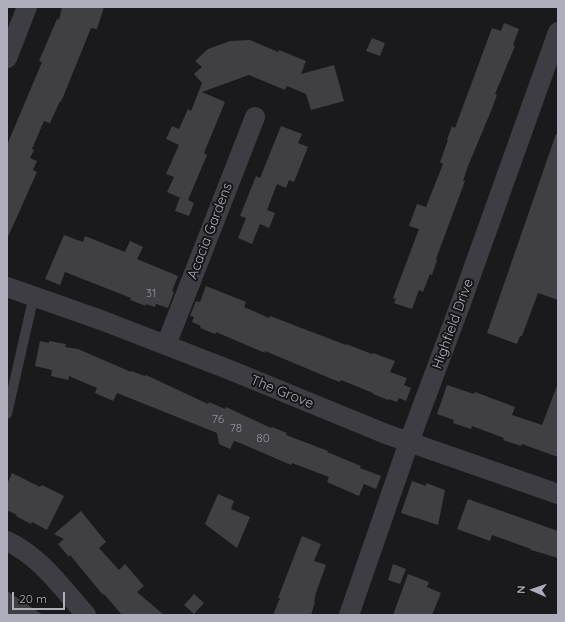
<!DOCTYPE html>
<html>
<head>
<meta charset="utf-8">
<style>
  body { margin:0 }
  #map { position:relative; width:565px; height:622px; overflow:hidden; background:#1a1a1c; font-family:Quicksand,sans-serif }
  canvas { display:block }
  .frame { position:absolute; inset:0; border:8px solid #adadbb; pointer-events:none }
  .north { position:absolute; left:513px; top:570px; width:40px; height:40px; -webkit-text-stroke:3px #151517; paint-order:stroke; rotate:272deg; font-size:11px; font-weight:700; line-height:16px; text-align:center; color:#adadbb }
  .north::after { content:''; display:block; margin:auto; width:14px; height:18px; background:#adadbb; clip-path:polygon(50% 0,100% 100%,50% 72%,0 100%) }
  .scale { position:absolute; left:12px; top:592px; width:53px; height:18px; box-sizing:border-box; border:2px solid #adadbb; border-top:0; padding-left:5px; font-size:12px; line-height:14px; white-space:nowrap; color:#adadbb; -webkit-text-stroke:3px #151517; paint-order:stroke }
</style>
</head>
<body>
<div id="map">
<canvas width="565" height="622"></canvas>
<div class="frame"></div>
<div class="north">N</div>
<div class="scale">20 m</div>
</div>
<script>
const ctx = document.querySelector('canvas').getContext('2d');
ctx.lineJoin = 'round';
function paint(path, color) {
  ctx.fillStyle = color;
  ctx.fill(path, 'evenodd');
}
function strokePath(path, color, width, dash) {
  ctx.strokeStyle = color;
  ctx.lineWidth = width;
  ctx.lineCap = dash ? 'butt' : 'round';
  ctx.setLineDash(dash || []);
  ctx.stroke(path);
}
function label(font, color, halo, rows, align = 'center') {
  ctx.font = font + ' Quicksand,sans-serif';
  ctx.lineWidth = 4;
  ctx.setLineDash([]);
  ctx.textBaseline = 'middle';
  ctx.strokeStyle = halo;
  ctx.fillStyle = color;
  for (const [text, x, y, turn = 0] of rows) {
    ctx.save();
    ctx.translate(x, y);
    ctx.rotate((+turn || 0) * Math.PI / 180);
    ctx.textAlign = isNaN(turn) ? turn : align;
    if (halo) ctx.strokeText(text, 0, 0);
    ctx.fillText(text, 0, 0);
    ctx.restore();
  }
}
paint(new Path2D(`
  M 62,7 L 104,7 L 97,29 L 91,28 L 61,102 L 60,101 L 50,123 L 44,121 L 32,149 L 34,150 L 30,158 L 37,161 L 33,170 L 37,172 L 7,239 L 7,145 L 42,62 L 39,61 L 57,19 L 59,20 Z
  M 504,23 L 519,29 L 513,45 L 515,46 L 495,94 L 497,95 L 491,111 L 468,166 L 463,181 L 465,181 L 436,259 L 437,260 L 432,275 L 430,274 L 423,292 L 419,290 L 412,309 L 394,303 L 396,299 L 393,298 L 419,229 L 409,226 L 417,204 L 426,207 L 443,164 L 440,162 L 448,140 L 447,140 L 452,126 L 455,128 L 492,28 L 501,31 Z
  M 372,38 L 385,43 L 380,56 L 366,51 Z
  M 250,40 L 278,52 L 279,50 L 306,61 L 301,74 L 334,65 L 344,101 L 311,110 L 306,94 L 287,86 L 285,90 L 249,75 L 202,92 L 225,102 L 204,153 L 207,155 L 188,200 L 194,203 L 189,216 L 175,211 L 180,197 L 183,199 L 167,192 L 174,177 L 166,174 L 179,145 L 166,139 L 172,126 L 179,129 L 188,109 L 191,111 L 202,83 L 194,74 L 202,67 L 195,61 L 208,49 L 230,41 Z
  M 281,126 L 302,134 L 298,143 L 308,147 L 294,182 L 289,180 L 286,188 L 277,184 L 267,210 L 275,213 L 269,228 L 260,224 L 252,244 L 238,238 L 246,218 L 240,216 L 256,176 L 260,178 Z
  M 556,134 L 558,134 L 558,300 L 538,293 L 522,336 L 520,336 L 517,344 L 487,333 Z
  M 64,235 L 83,242 L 85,236 L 125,252 L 130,241 L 143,247 L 137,259 L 178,276 L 172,291 L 174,292 L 168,308 L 156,304 L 155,307 L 146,304 L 146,306 L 130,300 L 131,298 L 65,272 L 60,285 L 45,279 Z
  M 206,286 L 246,302 L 244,307 L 269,318 L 270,316 L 346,345 L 346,344 L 372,354 L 373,353 L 395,361 L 390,372 L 407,378 L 404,385 L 411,388 L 406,401 L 399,398 L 397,402 L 389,399 L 388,400 L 373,394 L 373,393 L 341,380 L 340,382 L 332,379 L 265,351 L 265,353 L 216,332 L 215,334 L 200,328 L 201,326 L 192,322 L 194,317 L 190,316 L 196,301 L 200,302 Z
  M 40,341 L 49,343 L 49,341 L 66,344 L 65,347 L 78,349 L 131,372 L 131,371 L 145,376 L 146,375 L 208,404 L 209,402 L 225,409 L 226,407 L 271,428 L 272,427 L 287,433 L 286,435 L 328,451 L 327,452 L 361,466 L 360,468 L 381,476 L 376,489 L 364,484 L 359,496 L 327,482 L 329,477 L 292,463 L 291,465 L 240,443 L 234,441 L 230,449 L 219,444 L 217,433 L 117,393 L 113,401 L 95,393 L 97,388 L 69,376 L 68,380 L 51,376 L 52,370 L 35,366 Z
  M 447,385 L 474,394 L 475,392 L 515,407 L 512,415 L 542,425 L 557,386 L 558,386 L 558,457 L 522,444 L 521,446 L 503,440 L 504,438 L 472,426 L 471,429 L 453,423 L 454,420 L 437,414 Z
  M 12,473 L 40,487 L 42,485 L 64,496 L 47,530 L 32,522 L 31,524 L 16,516 L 17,515 L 7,510 L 7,484 Z
  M 412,481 L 426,486 L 426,483 L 445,490 L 438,525 L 401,513 Z
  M 218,494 L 234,501 L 231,509 L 250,517 L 237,548 L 205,524 Z
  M 468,499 L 558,531 L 558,558 L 531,550 L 531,549 L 492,535 L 490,541 L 457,529 Z
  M 81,511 L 106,542 L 99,548 L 119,570 L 125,564 L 144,586 L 137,592 L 164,615 L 122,615 L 104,594 L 103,595 L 70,555 L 69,557 L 58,544 L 64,539 L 54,534 Z
  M 302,536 L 321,544 L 314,561 L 326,565 L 316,593 L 314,602 L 315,602 L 311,615 L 273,615 L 280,598 L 278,598 Z
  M 393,564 L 406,569 L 400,584 L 388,580 Z
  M 408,574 L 429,582 L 427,587 L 441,593 L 432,615 L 393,615 Z
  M 7,591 L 43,615 L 7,615 Z
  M 194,594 L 204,603 L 194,614 L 184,605 Z`), '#403f43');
strokePath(new Path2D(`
  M 7,414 L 34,295`), '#3e3d43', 10);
strokePath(new Path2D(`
  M 7,58 L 27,7
  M 7,287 L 101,320 L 230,370 L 386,434 L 558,494
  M 166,345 L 255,117
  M 7,541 C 41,557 62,588 86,615
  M 349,615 L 409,442 L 462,300 L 558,32`), '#3e3d43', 20);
label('12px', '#92929d', null, [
  ["31",151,293],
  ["76",218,419],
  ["78",236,428],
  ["80",263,438]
]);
label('14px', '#adadbb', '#151517', [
  ["Acacia Gardens",210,231,-69],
  ["Highfield Drive",453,324,-70],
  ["The Grove",282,392,22]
]);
</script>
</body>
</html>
